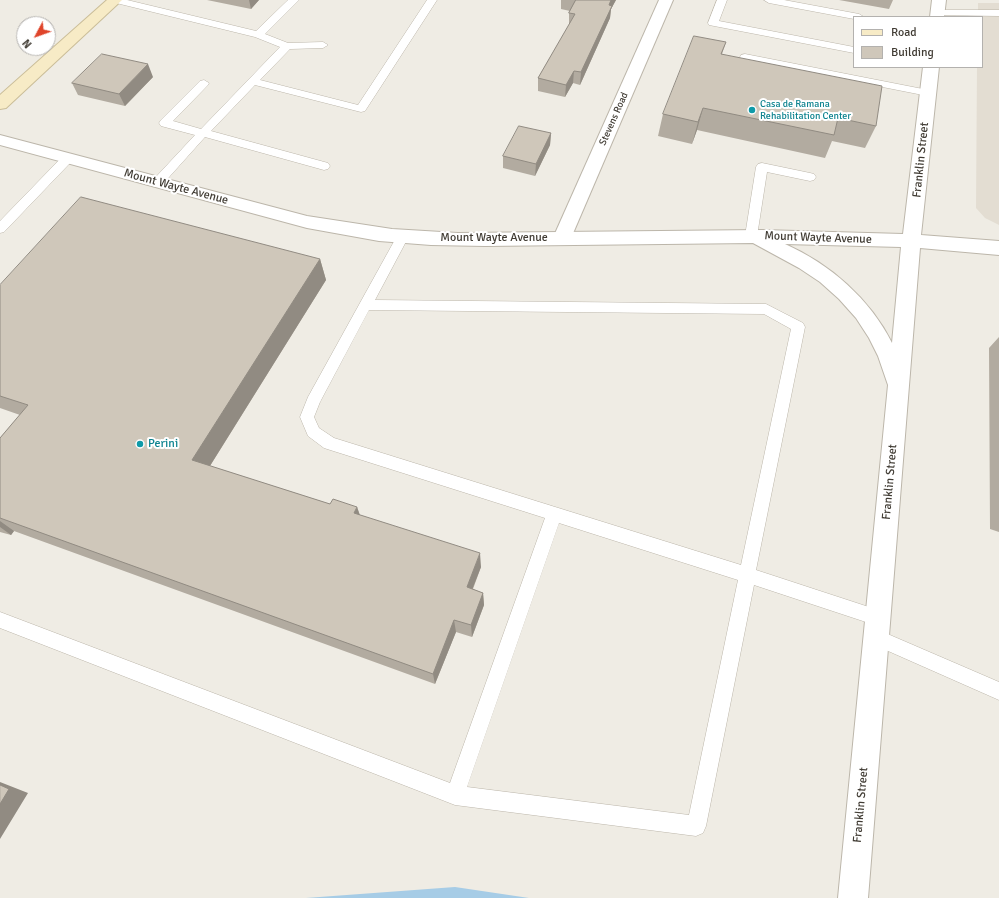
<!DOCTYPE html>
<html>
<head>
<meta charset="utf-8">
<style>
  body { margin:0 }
  #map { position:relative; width:999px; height:898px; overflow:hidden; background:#efece4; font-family:Signika,sans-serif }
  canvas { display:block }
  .legend { position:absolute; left:853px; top:16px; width:130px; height:52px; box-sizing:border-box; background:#fff; border:1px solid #b3b1ae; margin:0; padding:5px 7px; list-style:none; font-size:12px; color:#413c34 }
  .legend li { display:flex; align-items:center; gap:8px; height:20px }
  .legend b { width:20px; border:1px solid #b3b1ae }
  .north { position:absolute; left:16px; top:16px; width:40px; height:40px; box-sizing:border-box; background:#fff; border:1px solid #b3b1ae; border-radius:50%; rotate:229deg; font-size:11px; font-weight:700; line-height:16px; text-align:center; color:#413c34 }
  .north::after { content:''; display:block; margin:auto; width:14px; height:18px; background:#df442a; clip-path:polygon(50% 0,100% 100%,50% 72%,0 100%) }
</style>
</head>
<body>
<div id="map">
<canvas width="999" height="898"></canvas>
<ul class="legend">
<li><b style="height:5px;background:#f7ebc6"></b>Road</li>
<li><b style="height:11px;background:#cfc7ba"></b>Building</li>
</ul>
<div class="north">N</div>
</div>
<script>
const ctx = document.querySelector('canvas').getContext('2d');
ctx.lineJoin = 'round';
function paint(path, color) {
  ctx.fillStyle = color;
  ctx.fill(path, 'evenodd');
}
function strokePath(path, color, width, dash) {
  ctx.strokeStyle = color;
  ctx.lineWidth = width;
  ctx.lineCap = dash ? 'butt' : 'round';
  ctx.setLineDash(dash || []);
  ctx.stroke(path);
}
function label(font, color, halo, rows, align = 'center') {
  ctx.font = font + ' Signika,sans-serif';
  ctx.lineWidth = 4;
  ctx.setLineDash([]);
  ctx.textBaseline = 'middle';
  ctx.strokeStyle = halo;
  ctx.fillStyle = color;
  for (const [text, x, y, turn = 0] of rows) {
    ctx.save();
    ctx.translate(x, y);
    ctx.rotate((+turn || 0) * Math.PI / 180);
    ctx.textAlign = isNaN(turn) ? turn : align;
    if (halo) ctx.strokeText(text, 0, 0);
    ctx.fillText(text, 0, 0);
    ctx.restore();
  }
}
paint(new Path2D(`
  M 978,3 L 999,3 L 999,225 L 985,218 L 976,208 L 977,67 L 982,67 L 982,17 L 978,17 Z`), '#e3ddd2');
paint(new Path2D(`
  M 455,887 L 529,898 L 306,898 Z`), '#a6cce6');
const service = new Path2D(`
  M 110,0 L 127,0 L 256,31 L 288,0 L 299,0 L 265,34 L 288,43 L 323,42 L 328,45 L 323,48 L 290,49 L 260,80 L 358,105 L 427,0 L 437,0 L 365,111 L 361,112 L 255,85 L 211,131 L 328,163 L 330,166 L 328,169 L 324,170 L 205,137 L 162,185 L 154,185 L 152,182 L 154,179 L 195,135 L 161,126 L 159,123 L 161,120 L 200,81 L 204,80 L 209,83 L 208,85 L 173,121 L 201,129 L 280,47 L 255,37 L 112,2 Z
  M 717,0 L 727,0 L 719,21 L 854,47 L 854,53 L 709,25 L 708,23 Z
  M 764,0 L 784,0 L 859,14 L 864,17 L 854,17 L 854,19 L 769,3 Z
  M 937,10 L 999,10 L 999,16 L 934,15 L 932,13 Z
  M 745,54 L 928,90 L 933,93 L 928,96 L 741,59 L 740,57 L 741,55 Z
  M 68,154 L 72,155 L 74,158 L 72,161 L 4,232 L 0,233 L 0,221 L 64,155 Z
  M 762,163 L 810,173 L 814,174 L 816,177 L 814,180 L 810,181 L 767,172 L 757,236 L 755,239 L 751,240 L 747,239 L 745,236 L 756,167 L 758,164 Z
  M 403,232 L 407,233 L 409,236 L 375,300 L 766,304 L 803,323 L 805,327 L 756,570 L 878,610 L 884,612 L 887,618 L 884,624 L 878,626 L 754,585 L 706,826 L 703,833 L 696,836 L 455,805 L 0,628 L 0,612 L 450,783 L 545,518 L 324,448 L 308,436 L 300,417 L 308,397 L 397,236 L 399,233 ZM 369,310 L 764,314 L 791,329 L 741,565 L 334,438 L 319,428 L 314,417 L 320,402 ZM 559,523 L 738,580 L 689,815 L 467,787 Z
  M 876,629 L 999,682 L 999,700 L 870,643 L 867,637 L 870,631 Z`);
const minor = new Path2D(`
  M 659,0 L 673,0 L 571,238 L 568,243 L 562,245 L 556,243 L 553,238 Z`);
const tertiary = new Path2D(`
  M 932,0 L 946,0 L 944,17 L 930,17 Z
  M 923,67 L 939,67 L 921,235 L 999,241 L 999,255 L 920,248 L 868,898 L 838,898 L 888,385 L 878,356 L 869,338 L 856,318 L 839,299 L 820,282 L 799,268 L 753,243 L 485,246 L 431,245 L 379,241 L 307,228 L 0,145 L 0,135 L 307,216 L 392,229 L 458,233 L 762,230 L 903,234 ZM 785,244 L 901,247 L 892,343 C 870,299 830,264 785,244 Z`);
const secondary = new Path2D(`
  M 107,0 L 122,0 L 6,108 L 0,109 L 0,95 Z`);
strokePath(service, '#bcb6aa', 1);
strokePath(minor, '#bcb6aa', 2);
strokePath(tertiary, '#bcb6aa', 2);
strokePath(secondary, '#cabd98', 2);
paint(service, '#fff');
paint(minor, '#fff');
paint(tertiary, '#fff');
paint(secondary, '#f7ebc6');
paint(new Path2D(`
  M 207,0 L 259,0 L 251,9 Z
  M 561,0 L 616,0 L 611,9 L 610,18 L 580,85 L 573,83 L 565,97 L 538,91 L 538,78 L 569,25 L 569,13 L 570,11 L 561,9 Z
  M 839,0 L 893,0 L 889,9 Z
  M 726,42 L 722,54 L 876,126 L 865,148 L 832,141 L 825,158 L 697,130 L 692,144 L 658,136 L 663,114 Z
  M 153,77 L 125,106 L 78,95 L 72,83 Z
  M 551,133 L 550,145 L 535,176 L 503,168 L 503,156 Z
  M 320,259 L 326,280 L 210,466 L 330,504 L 357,507 L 360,515 L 481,567 L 473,589 L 483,593 L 484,605 L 472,637 L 456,632 L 435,684 L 14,531 L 11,535 L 0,532 L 0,438 L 20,415 L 0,408 L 0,285 Z
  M 999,337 L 999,532 L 990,529 L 989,348 Z`), '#b2aba0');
paint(new Path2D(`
  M 249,0 L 259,0 L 251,9 Z
  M 611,0 L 616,0 L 611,9 L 610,18 L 580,85 L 581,72 L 609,5 Z
  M 148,64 L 153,77 L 125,106 L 119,94 Z
  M 574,71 L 573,83 L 565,97 L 566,85 Z
  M 703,108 L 697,130 L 692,144 L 698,122 Z
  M 551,133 L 550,145 L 535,176 L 536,164 Z
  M 320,259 L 326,280 L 203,477 L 192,460 Z
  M 357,507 L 362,522 L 354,513 Z
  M 0,521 L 14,531 L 11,535 L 0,527 Z
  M 480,553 L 481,567 L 468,600 L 467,587 Z
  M 483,593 L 484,605 L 472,637 L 471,625 Z
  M 454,620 L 456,632 L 435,684 L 433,674 Z
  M 0,782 L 28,793 L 0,839 Z`), '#918b82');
const building = new Path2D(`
  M 576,0 L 611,0 L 609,5 L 612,6 L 581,72 L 574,71 L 566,85 L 538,78 L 575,14 L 569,13 Z
  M 694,36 L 726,42 L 721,54 L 882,86 L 876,126 L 838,118 L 834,135 L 703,108 L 698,122 L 663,114 Z
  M 102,54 L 148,64 L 119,94 L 72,83 Z
  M 519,126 L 551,133 L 536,164 L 503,156 Z
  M 81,197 L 320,259 L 192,460 L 330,504 L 333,499 L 357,507 L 354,513 L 480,553 L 467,587 L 483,593 L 471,625 L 454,620 L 433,674 L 0,518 L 0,438 L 28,405 L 0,396 L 0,285 Z
  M 0,785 L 9,789 L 0,804 Z`);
paint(building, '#cfc7ba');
strokePath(building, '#918b82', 1);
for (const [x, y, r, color] of [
  [752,110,4,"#0f9aa8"],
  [140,444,4,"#0f9aa8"]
]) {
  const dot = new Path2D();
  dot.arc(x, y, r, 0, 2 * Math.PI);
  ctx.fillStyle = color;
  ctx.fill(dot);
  strokePath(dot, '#fff', 1.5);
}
label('10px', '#0d838f', '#fff', [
  ["Casa de Ramana",760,104],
  ["Rehabilitation Center",760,116]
], 'left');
label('10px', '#413c34', '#fff', [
  ["Stevens Road",614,119,-66]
]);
label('12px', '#413c34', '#fff', [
  ["Franklin Street",921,160,-84],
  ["Mount Wayte Avenue",176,187,15],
  ["Mount Wayte Avenue",494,238],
  ["Mount Wayte Avenue",818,238,2],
  ["Franklin Street",890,482,-85],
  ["Franklin Street",861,805,-85]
]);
label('12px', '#0d838f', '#fff', [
  ["Perini",148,444]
], 'left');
</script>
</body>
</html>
